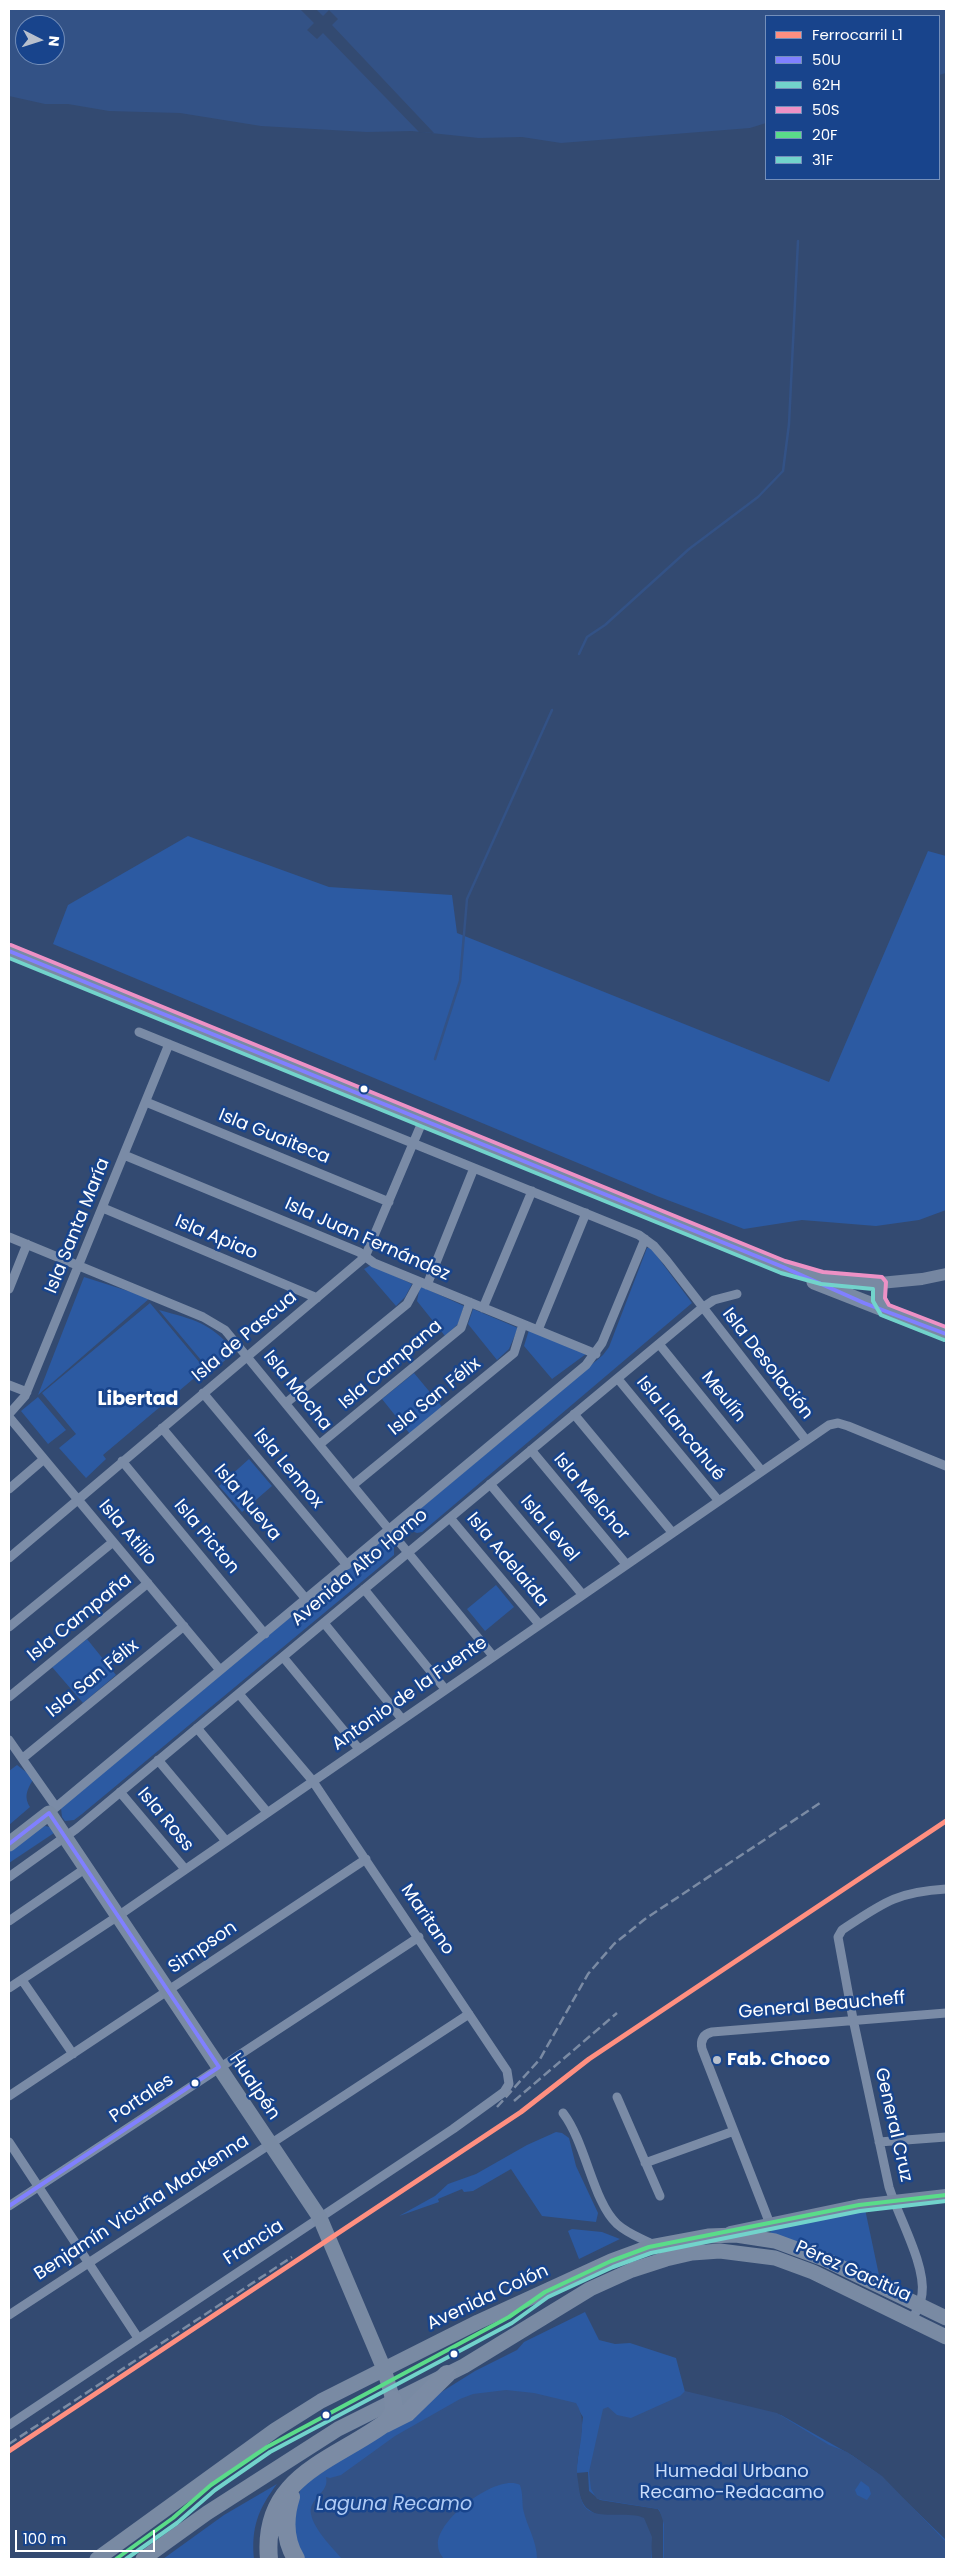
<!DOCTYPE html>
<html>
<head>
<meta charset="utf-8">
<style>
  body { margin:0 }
  #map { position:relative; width:955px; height:2568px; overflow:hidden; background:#334a71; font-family:Poppins,sans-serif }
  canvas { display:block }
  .frame { position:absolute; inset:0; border:10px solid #fff; pointer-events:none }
  .legend { position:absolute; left:765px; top:15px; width:175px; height:165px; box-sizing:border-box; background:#18448c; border:1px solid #748fba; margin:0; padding:6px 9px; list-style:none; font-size:15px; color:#fff }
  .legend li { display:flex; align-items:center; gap:10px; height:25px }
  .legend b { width:25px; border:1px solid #748fba }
  .north { position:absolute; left:15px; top:15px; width:50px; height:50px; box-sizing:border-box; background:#18448c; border:1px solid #748fba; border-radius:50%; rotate:95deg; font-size:14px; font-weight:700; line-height:20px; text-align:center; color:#fff }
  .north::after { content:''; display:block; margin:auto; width:18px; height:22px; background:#b8c0cd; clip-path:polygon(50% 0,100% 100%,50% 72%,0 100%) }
  .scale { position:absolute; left:15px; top:2530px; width:140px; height:22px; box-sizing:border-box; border:2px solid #fff; border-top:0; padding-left:6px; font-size:15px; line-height:18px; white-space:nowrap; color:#fff; -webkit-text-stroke:4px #18448c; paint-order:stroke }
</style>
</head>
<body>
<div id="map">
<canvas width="955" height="2568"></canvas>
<div class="frame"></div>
<ul class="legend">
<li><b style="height:6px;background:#ff8f80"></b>Ferrocarril L1</li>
<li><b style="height:6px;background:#8080ff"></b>50U</li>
<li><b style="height:6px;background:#72d3cb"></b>62H</li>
<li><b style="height:6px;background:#ed91c5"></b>50S</li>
<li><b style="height:6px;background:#5adc89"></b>20F</li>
<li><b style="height:6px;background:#72d3cb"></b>31F</li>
</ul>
<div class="north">N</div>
<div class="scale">100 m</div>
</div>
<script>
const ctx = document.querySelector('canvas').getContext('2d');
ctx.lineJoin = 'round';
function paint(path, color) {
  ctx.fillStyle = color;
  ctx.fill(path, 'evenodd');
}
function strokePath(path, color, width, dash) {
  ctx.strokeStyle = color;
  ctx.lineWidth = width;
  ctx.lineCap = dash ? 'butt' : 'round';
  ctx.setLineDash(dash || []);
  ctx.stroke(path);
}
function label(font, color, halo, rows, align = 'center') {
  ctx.font = font + ' Poppins,sans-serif';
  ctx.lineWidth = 5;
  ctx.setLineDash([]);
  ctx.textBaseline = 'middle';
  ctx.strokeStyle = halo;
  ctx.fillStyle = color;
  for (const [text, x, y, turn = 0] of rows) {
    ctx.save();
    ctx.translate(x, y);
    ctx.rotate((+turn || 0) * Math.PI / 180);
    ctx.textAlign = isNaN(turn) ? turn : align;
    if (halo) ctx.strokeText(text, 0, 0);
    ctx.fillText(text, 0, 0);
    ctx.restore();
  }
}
paint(new Path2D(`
  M 188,836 L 329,887 L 452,895 L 457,933 L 829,1082 L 928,851 L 946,856 L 946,1210 L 919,1220 L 876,1226 L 802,1220 L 744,1229 L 657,1196 L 53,944 L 68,905 Z
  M 647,1248 L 651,1248 L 692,1303 L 422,1532 L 417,1533 L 409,1530 L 407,1523 L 408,1519 L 603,1355 L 609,1347 Z
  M 371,1265 L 412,1284 L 405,1297 L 396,1306 L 364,1269 Z
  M 84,1277 L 150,1298 L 38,1395 Z
  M 420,1286 L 464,1306 L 458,1324 L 445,1336 L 417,1301 Z
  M 150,1303 L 205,1369 L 103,1455 L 106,1459 L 86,1478 L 59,1448 L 76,1434 L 42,1393 Z
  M 473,1309 L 518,1328 L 509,1349 L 497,1360 L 468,1324 Z
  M 159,1310 C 195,1320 210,1322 235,1352 L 211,1372 Z
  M 529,1330 L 586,1354 L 552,1379 L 524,1346 Z
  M 414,1373 L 443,1408 L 410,1434 L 382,1399 Z
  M 38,1397 L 66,1430 L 48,1444 L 21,1411 Z
  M 249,1459 L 272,1486 L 242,1512 L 219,1486 Z
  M 385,1538 L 394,1542 L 394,1555 L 82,1814 L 74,1820 L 65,1821 L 62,1817 L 61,1808 Z
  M 496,1585 L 514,1607 L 485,1631 L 467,1609 Z
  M 87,1639 L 116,1675 L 83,1703 L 52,1667 Z
  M 17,1765 L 34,1778 C 28,1788 23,1796 30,1807 L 9,1825 L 9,1771 Z
  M 45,1826 L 60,1829 L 9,1863 L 9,1849 L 35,1830 Z
  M 556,2132 L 562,2133 L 569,2138 L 576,2166 L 598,2213 L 596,2222 L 542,2216 L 511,2169 L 473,2191 L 464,2192 L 462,2189 L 438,2199 L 439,2202 L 399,2216 L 435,2196 L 448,2184 L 476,2174 L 527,2145 Z
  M 865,2209 L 880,2280 L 770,2234 L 771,2229 Z
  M 572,2229 L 602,2232 L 620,2239 L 579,2259 L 568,2231 Z
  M 585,2312 L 599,2340 L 615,2344 L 630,2343 L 676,2358 L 685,2392 L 781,2415 L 853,2456 L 877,2473 L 946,2540 L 946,2559 L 663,2559 L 663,2517 L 658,2509 L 600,2500 L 589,2491 L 588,2472 L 576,2473 L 583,2417 L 574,2403 C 574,2424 571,2497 588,2509 C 604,2521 631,2525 650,2532 L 652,2559 L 302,2559 C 288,2538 292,2509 302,2486 L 435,2396 L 475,2371 L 517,2350 L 524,2342 Z
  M 277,2484 C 258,2509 251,2528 254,2559 L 163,2559 L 224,2515 Z`), '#2c5aa2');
paint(new Path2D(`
  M 9,9 L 946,9 L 946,73 L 939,75 L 939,16 L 766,16 L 766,123 L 750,128 L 561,143 L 522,137 L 479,138 L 412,131 L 367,132 L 261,126 L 180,113 L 109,111 L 68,104 L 45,104 L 9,96 ZM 25,25 L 55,25 L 55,55 L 25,55 Z
  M 506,2390 L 534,2393 L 576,2403 C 591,2426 573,2455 578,2481 C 579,2488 580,2498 583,2504 C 591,2522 628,2510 644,2518 L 652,2537 L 651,2559 L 537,2559 C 537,2541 527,2527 523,2509 C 522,2501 523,2494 520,2485 C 497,2473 436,2520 438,2545 C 438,2551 441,2555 444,2559 L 342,2559 C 332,2547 314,2530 311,2514 C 308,2498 330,2493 326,2477 L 330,2478 L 341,2475 L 395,2436 L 460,2399 L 473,2394 Z
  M 685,2391 L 777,2413 L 829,2445 L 847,2452 L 882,2476 L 946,2542 L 946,2559 L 664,2559 L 664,2524 L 659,2509 L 597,2499 L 591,2489 L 589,2472 L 603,2409 L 608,2407 L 617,2415 L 631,2418 L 680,2396 ZM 861,2481 L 869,2487 L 871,2494 L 867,2500 L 857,2495 L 855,2490 Z`), '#335286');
paint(new Path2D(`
  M 300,9 L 316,9 L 323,16 L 329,10 L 338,19 L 332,25 L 434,133 L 419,132 L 323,33 L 317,39 L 307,30 L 314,23 Z`), '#334a71');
strokePath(new Path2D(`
  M 579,654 L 587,637 L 605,625 L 689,549 L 758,497 L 783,471 L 789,424 L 798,241
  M 435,1059 L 460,981 L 467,899 L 552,710`), '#335286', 2.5);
strokePath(new Path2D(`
  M 139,1032 L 639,1235 L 654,1246 L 667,1261 L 806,1440
  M 146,1102 L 389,1202
  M 124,1155 L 359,1252 L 374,1263 L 596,1354
  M 103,1208 L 317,1298
  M 9,1237 L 203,1317 L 225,1330 L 493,1656
  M 427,1285 L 474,1168
  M 9,1289 L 27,1244
  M 483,1308 L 532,1191
  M 538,1330 L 586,1213
  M 659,1344 L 761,1470
  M 618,1379 L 718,1500
  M 9,1385 L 27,1392
  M 203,1393 L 347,1565
  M 286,1403 L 407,1304 L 419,1282
  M 9,1414 L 25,1396 L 169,1044
  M 574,1414 L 672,1532
  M 9,1417 L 220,1670
  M 162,1428 L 306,1599
  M 320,1444 L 461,1328 L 470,1302
  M 531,1450 L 626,1564
  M 122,1461 L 265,1634
  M 490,1484 L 582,1594
  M 353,1485 L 514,1353 L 523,1324
  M 9,1489 L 44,1459
  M 450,1518 L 539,1624
  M 9,1558 L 365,1257 L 423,1120
  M 364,1589 L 445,1689
  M 324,1623 L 402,1719
  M 9,1627 L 113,1542
  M 283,1657 L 359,1749
  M 9,1697 L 148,1583
  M 197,1728 L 267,1812
  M 9,1740 L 56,1807
  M 23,1758 L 184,1626
  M 158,1760 L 226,1841
  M 120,1792 L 185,1869
  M 49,1813 L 586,1365 L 602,1343 L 645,1239
  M 9,1877 L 76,1829 L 702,1308 L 714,1300 L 737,1294
  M 9,1921 L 86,1868
  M 22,1980 L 73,2054
  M 9,1988 L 118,1916 L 829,1425 L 838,1423 L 848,1426 L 946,1466
  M 9,2096 L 366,1859
  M 617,2097 L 660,2196
  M 563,2113 C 586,2143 593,2202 617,2224 C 628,2234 641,2238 654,2245
  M 9,2142 L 138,2338
  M 879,2142 L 946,2137
  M 645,2163 L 734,2131
  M 9,2206 L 419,1937
  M 770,2224 L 702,2049 C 700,2040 703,2034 712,2032 L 946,2013
  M 9,2315 L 469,2014
  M 912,2319 C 917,2311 921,2304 922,2294 C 926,2265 898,2216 889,2187 L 853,2019 L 838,1937 L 842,1930 C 883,1903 896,1892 946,1889
  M 9,2425 L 453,2129 L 504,2092 L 509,2084 L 507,2071 L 312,1780 L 239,1694`), '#7a8ba6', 9);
strokePath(new Path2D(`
  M 880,1283 L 922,1279 L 946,1274
  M 730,2232 L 859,2205 L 946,2195`), '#7586a1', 12);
strokePath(new Path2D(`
  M 9,951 L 783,1267 L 822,1278 L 880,1283 L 879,1299 L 885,1310 L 946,1334
  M 814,1282 L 888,1311
  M 9,1844 L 49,1813 L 320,2218 L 384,2369 L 393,2400
  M 97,2559 L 275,2430 L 321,2401 L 478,2322 L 611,2261 L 649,2247 L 708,2236 L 736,2235 L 775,2241 L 824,2259 L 946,2318
  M 143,2559 L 207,2513 L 338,2429 L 464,2366 L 590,2289 L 632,2270 L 666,2259 L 692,2253 L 720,2251 L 775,2258 L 813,2272 L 946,2337`), '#798aa3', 15);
strokePath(new Path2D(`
  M 385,2424 L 407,2413 L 447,2374
  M 291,2497 C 284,2519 284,2539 296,2559
  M 269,2559 C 261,2475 335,2461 388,2421 L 394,2410 L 393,2400`), '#7b8ba4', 18);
strokePath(new Path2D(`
  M 514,2101 L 617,2013
  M 497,2107 L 540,2059 L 588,1974 L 614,1944 L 645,1919 L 820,1803
  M 9,2444 L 292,2257`), '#7b8ba4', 2.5, [9, 4]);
strokePath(new Path2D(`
  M 9,951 L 783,1267 L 864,1303 L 946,1334
  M 9,1844 L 49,1813 L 219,2067 L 9,2206`), '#8080ff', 4);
strokePath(new Path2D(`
  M 9,958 L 781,1273 L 821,1284 L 873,1289 L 873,1301 L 881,1315 L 944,1340`), '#72d3cb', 4);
strokePath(new Path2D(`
  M 11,945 L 785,1261 L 823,1272 L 882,1277 L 886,1282 L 885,1298 L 889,1305 L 946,1327`), '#ed91c5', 4);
strokePath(new Path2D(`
  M 116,2559 L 173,2518 L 211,2485 L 267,2447 L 509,2317 L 545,2292 L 611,2261 L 649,2247 L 859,2205 L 946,2195`), '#5adc89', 4);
strokePath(new Path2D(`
  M 126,2559 L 177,2523 L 215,2490 L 270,2452 L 512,2323 L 548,2297 L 613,2267 L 651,2253 L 860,2211 L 946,2201`), '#72d3cb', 4);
strokePath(new Path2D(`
  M 9,2451 L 521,2112 L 589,2059 L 946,1821`), '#ff8f80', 5);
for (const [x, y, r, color] of [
  [364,1089,4.5,"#fff"],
  [717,2060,5,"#b8c0cd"],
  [195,2083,4.5,"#fff"],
  [454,2354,4.5,"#fff"],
  [326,2415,4.5,"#fff"]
]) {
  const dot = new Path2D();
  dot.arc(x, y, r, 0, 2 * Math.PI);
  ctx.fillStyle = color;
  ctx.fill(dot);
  strokePath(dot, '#18448c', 2);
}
label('18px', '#fff', '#18448c', [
  ["Isla Guaiteca",274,1137,22],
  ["Isla Santa María",78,1226,-68],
  ["Isla Apiao",216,1238,23],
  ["Isla Juan Fernández",367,1240,24],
  ["Isla de Pascua",245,1337,-40],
  ["Isla Desolación",767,1364,52],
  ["Isla Campana",391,1365,-40],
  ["Isla Mocha",297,1391,51],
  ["Isla San Félix",435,1397,-39],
  ["Meulín",723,1397,51],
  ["Isla Llancahué",680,1429,51],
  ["Isla Lennox",288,1469,50],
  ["Isla Melchor",591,1497,50],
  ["Isla Nueva",247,1503,50],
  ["Isla Level",549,1529,50],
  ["Isla Atilio",127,1533,50],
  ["Isla Picton",206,1537,50],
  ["Isla Adelaida",507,1560,50],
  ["Avenida Alto Horno",360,1568,-40],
  ["Isla Campaña",80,1618,-39],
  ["Isla San Félix",93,1679,-39],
  ["Antonio de la Fuente",410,1694,-35],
  ["Isla Ross",165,1820,50],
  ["Maritano",427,1920,56],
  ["Simpson",203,1948,-34],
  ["General Beaucheff",822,2006,-5],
  ["Hualpén",254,2087,56],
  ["Portales",142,2099,-34],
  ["General Cruz",893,2125,77],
  ["Benjamín Vicuña Mackenna",142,2208,-33],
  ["Francia",254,2243,-33],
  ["Pérez Gacitúa",853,2272,24],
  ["Avenida Colón",488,2298,-25]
]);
label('bold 18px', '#fff', '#18448c', [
  ["Fab. Choco",727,2060]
], 'left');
label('18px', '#c9dcfa', '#18448c', [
  ["Humedal Urbano",732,2472],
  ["Recamo-Redacamo",732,2493]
]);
label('bold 19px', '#fff', '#18448c', [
  ["Libertad",138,1400]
]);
label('italic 19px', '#afcbf5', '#18448c', [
  ["Laguna Recamo",394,2505]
]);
</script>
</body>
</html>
